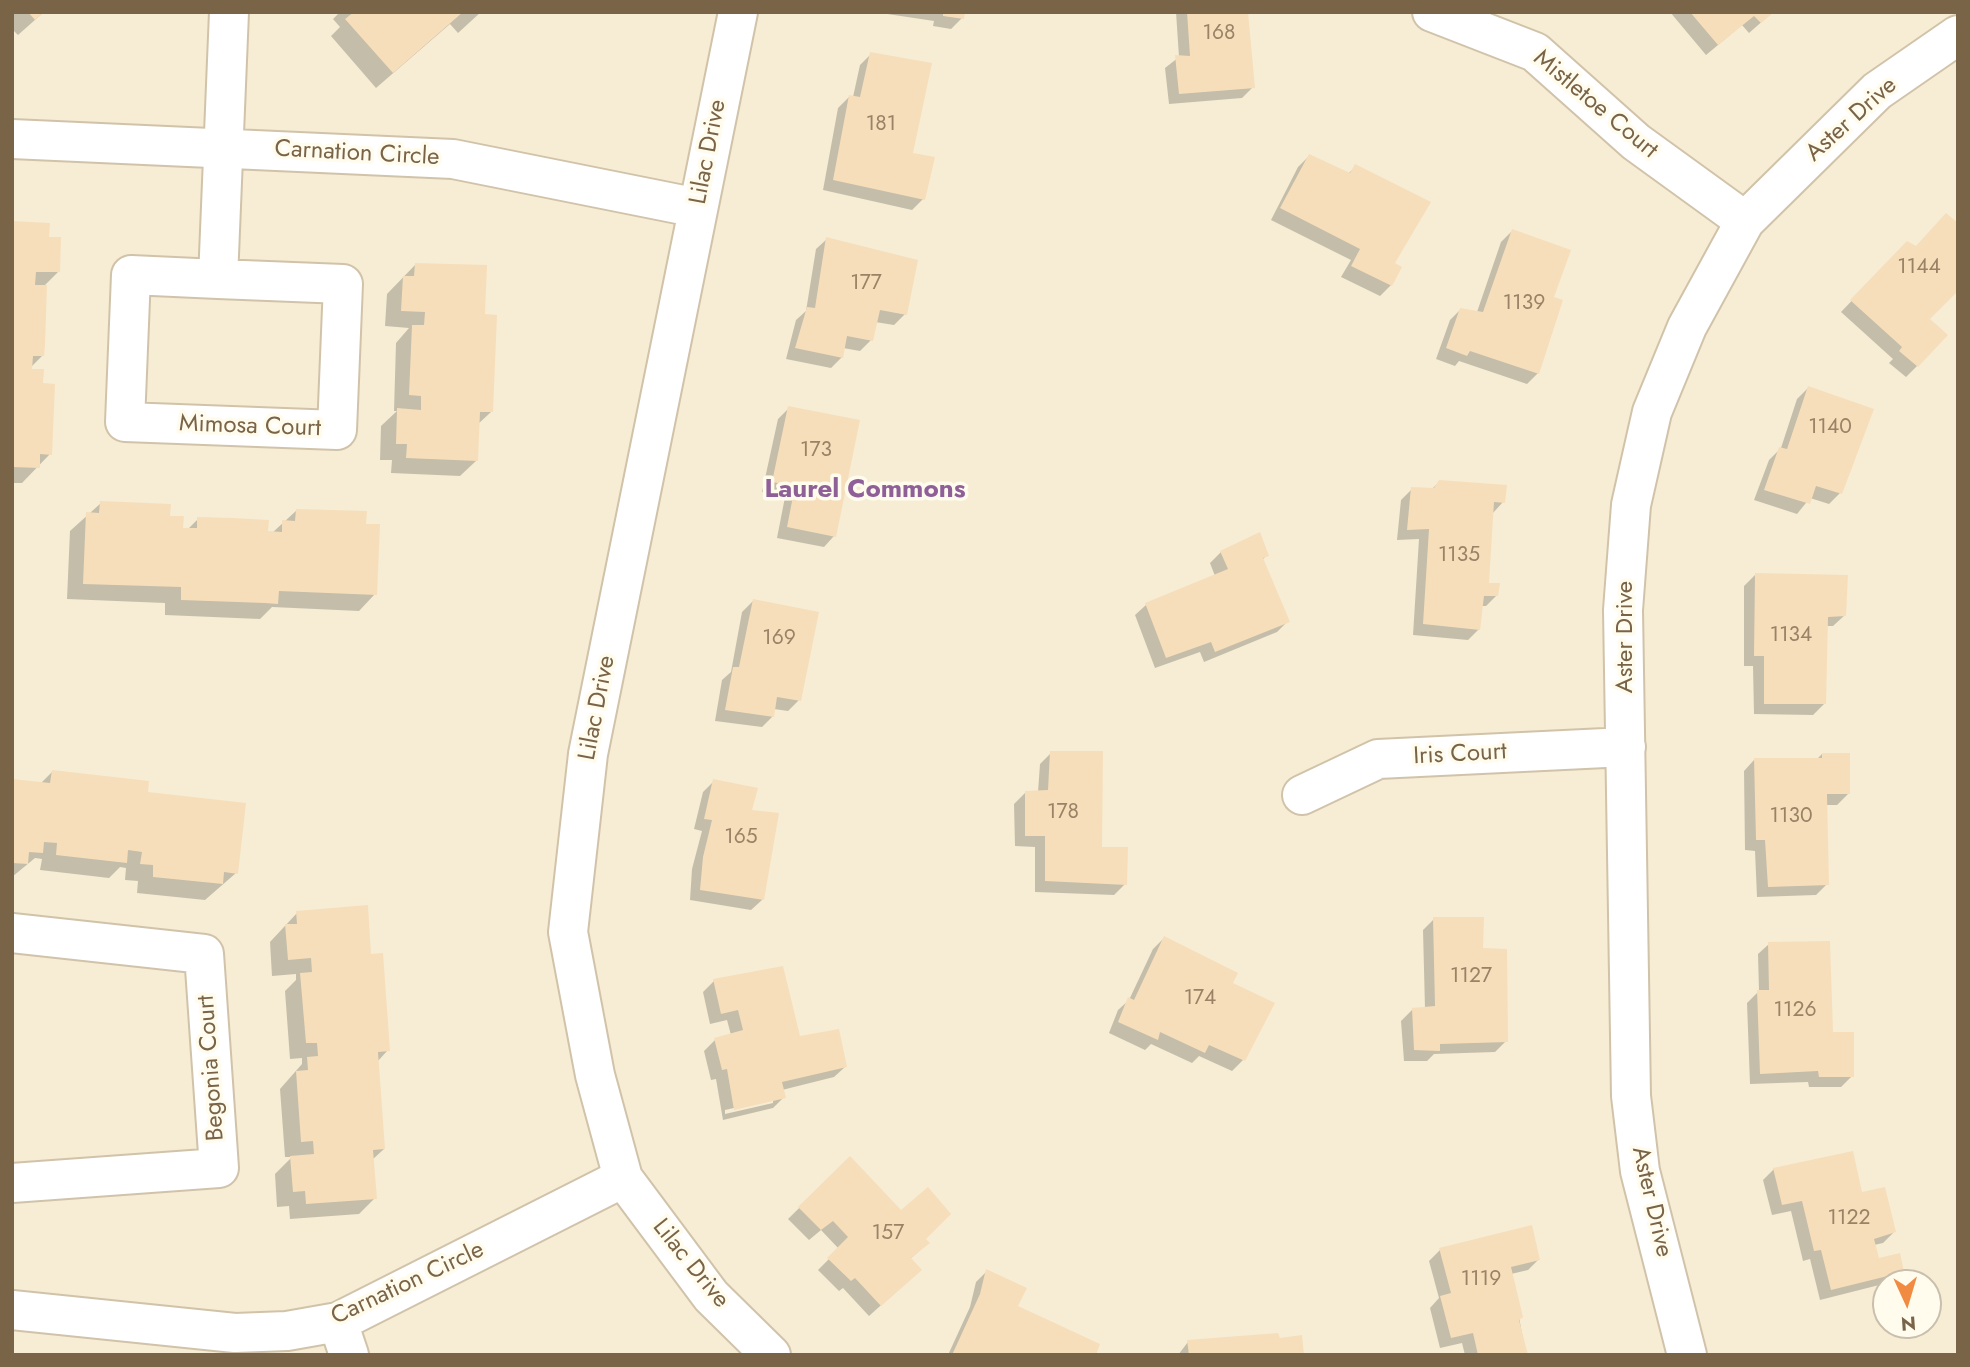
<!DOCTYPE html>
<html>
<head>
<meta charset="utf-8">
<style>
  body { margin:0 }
  #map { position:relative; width:1970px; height:1367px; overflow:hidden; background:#fef9e6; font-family:Jost,sans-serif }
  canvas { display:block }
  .frame { position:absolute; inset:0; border:14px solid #7a6448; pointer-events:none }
  .north { position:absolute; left:1872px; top:1269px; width:70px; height:70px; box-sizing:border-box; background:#fffcee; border:2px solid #cabfac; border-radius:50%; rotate:176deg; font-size:19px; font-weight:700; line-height:28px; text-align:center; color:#7a6448 }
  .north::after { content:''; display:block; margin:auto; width:24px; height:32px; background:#f18b42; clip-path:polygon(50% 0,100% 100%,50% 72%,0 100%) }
</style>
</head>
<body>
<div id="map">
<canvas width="1970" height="1367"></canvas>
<div class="frame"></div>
<div class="north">N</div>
</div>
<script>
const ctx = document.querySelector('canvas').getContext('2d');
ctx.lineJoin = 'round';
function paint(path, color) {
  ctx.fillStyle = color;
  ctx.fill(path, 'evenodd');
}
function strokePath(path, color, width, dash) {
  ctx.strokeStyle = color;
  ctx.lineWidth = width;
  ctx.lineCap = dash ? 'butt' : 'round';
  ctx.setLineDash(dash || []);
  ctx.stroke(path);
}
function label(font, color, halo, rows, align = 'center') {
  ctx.font = font + ' Jost,sans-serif';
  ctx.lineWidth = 7;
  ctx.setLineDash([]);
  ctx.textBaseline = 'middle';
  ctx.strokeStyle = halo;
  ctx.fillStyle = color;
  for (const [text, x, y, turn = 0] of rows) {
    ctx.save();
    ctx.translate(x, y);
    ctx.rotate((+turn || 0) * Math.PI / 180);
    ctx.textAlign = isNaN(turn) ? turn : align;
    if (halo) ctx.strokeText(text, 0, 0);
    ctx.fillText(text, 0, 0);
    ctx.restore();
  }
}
paint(new Path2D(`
  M 12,12 L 1958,12 L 1958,1355 L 12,1355 ZM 1886,1283 L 1928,1283 L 1928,1325 L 1886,1325 Z`), '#f6edd4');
paint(new Path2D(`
  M 12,12 L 44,12 L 18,35 L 12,29 Z
  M 340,12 L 481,12 L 458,33 L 450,24 L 376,88 L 331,36 L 340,27 L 333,19 Z
  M 874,12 L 963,12 L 962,18 L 951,29 L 933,26 L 934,21 Z
  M 1176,12 L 1246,12 L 1253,87 L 1242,98 L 1169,104 L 1165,68 L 1179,57 Z
  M 1670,12 L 1773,12 L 1749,33 L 1742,25 L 1706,55 Z
  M 871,54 L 911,155 L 923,199 L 912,210 L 823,190 L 838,108 L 849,97 L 853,97 L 860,65 Z
  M 1309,156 L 1348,174 L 1356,166 L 1392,264 L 1391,285 L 1380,296 L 1341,277 L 1351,260 L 1271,220 L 1298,167 Z
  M 12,223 L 48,238 L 58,272 L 43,287 L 42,356 L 30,368 L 41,385 L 50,454 L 22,483 L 12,483 Z
  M 1512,231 L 1552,298 L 1538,373 L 1527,384 L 1459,361 L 1455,366 L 1436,359 L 1450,320 L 1461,309 L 1477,312 L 1501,242 Z
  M 827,239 L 905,314 L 894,325 L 875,322 L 871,340 L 860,351 L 843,348 L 842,357 L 831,368 L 786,359 L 796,320 L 806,311 L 816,249 Z
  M 1907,243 L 1928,319 L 1917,366 L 1906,377 L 1889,363 L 1893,359 L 1841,312 Z
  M 416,264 L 483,316 L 491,412 L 478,424 L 477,460 L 460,476 L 391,473 L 392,460 L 380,460 L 381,426 L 397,411 L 394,411 L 396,343 L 409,328 L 385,326 L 387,294 Z
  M 1808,388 L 1840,493 L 1829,504 L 1810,498 L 1797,514 L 1754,500 L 1769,460 L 1781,448 L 1797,399 Z
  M 789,408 L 834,536 L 824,547 L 777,538 L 785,497 L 762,492 L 778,419 Z
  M 1439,482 L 1503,502 L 1492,514 L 1487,584 L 1497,595 L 1486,606 L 1481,606 L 1479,629 L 1468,640 L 1413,635 L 1419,539 L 1397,540 L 1401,500 L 1412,489 L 1431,490 Z
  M 101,503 L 169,518 L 182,530 L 187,530 L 198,519 L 266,533 L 272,533 L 297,510 L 375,594 L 359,611 L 272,607 L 260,619 L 165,615 L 165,603 L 67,599 L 70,531 Z
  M 1221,552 L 1267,555 L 1262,560 L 1288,621 L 1277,632 L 1204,662 L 1200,652 L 1155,668 L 1135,615 L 1146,605 L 1215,576 L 1210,563 Z
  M 1755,575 L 1845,615 L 1833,626 L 1826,626 L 1824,704 L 1813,715 L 1754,714 L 1753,666 L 1744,666 L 1744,586 Z
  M 753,601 L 799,700 L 788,711 L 774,709 L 773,716 L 762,727 L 715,721 L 722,680 L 731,672 L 742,612 Z
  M 1051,753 L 1100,849 L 1125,884 L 1114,895 L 1035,892 L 1035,847 L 1015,846 L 1014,804 L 1025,793 L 1038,792 L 1040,764 Z
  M 1822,754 L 1848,794 L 1837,805 L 1826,805 L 1827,884 L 1816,895 L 1757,897 L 1755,851 L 1745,850 L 1744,771 L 1754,760 L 1817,759 Z
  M 52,772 L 146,794 L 236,873 L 205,900 L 137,893 L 138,881 L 125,880 L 126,868 L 120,867 L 109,878 L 40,870 L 42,859 L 35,858 L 12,877 L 12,780 L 41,783 Z
  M 714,781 L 750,811 L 762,900 L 751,910 L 690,900 L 692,869 L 702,831 L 694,829 L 703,792 Z
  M 297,913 L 370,956 L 388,1050 L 377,1062 L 384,1149 L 372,1160 L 375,1198 L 359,1214 L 290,1219 L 289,1206 L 277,1207 L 275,1174 L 292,1157 L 285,1157 L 280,1089 L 302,1064 L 302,1058 L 290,1059 L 285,991 L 296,980 L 296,974 L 272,976 L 270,942 Z
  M 1434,919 L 1482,950 L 1506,1041 L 1495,1052 L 1434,1054 L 1427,1061 L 1404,1061 L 1401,1021 L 1412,1010 L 1425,1009 L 1423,930 Z
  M 1164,938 L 1243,1060 L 1232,1071 L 1199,1056 L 1192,1063 L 1151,1044 L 1145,1050 L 1109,1033 L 1118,1010 L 1129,1000 L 1153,949 Z
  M 1769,944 L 1832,1033 L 1852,1076 L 1841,1087 L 1809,1087 L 1808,1082 L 1750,1084 L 1747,1003 L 1759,991 L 1758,954 Z
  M 714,981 L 799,1038 L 845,1067 L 834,1077 L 782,1090 L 784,1097 L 773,1108 L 723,1120 L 716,1079 L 711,1080 L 704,1051 L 715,1040 L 731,1035 L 727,1020 L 710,1024 L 703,992 ZM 773,1099 L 773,1103 L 725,1114 L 725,1110 Z
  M 850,1158 L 928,1243 L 910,1259 L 908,1281 L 869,1316 L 843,1288 L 839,1291 L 818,1270 L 839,1249 L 821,1230 L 809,1240 L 788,1219 Z
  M 1774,1169 L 1860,1194 L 1894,1232 L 1883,1243 L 1874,1245 L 1878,1260 L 1902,1271 L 1891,1282 L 1820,1300 L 1810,1259 L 1803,1261 L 1791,1211 L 1772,1215 L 1763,1180 Z
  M 1440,1250 L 1539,1259 L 1528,1270 L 1511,1274 L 1526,1355 L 1465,1355 L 1462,1343 L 1440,1348 L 1430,1308 L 1439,1298 L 1429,1261 Z
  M 987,1271 L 1016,1307 L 1094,1355 L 948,1355 L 970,1307 L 976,1282 Z
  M 1279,1340 L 1302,1355 L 1178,1355 L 1188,1342 Z`), '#0003');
paint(new Path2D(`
  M 28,12 L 44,12 L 35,20 Z
  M 354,12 L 463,12 L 393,73 L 345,19 Z
  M 943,12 L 965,12 L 964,19 L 943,16 Z
  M 1187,12 L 1248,12 L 1255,88 L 1179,94 L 1175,55 L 1190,56 Z
  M 1690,12 L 1774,12 L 1761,23 L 1754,16 L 1718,45 Z
  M 870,52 L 932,63 L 913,153 L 935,157 L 925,200 L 833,180 L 849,95 L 860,97 Z
  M 1309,154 L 1350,173 L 1355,164 L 1431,202 L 1395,263 L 1402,267 L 1392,286 L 1351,266 L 1360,249 L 1280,208 Z
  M 1946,213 L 1958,223 L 1958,291 L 1930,319 L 1948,335 L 1918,367 L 1899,351 L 1902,347 L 1850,300 L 1907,241 L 1916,246 Z
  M 12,221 L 50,223 L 49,237 L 61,237 L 60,272 L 36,272 L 35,285 L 47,285 L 45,345 L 44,356 L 33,356 L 32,369 L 44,369 L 43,383 L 55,384 L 52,455 L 40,454 L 40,468 L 12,467 Z
  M 1512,229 L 1571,250 L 1554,297 L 1563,300 L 1539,374 L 1470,351 L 1467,356 L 1446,348 L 1460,308 L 1483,312 Z
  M 826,237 L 918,260 L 907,315 L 880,310 L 873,341 L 847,336 L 843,358 L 795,348 L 807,307 L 815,308 Z
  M 415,263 L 487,265 L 485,314 L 497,315 L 493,412 L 480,412 L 478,461 L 406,458 L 407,444 L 396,444 L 397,408 L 421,410 L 421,396 L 409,395 L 412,325 L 424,325 L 425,312 L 401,311 L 403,276 L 414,276 Z
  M 1808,386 L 1874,409 L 1842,494 L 1816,486 L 1810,504 L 1764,490 L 1779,447 L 1787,449 Z
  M 788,406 L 860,420 L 836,537 L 787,527 L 795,486 L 772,482 Z
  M 1439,480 L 1507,485 L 1505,503 L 1494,502 L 1489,583 L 1500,583 L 1498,596 L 1484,596 L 1480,630 L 1423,624 L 1429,529 L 1407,530 L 1411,487 L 1434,488 Z
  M 100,501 L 171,504 L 170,516 L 184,516 L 183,528 L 197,528 L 197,517 L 233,518 L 269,520 L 268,531 L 282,532 L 282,520 L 295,521 L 296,509 L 367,511 L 366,524 L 380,524 L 377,595 L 279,591 L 278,604 L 265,603 L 181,600 L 181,587 L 83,584 L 86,512 L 99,513 Z
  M 1260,532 L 1269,556 L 1263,558 L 1290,622 L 1215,652 L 1211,642 L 1166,658 L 1145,603 L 1228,569 L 1220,551 Z
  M 1755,573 L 1848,575 L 1846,616 L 1828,617 L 1826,704 L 1764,704 L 1764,656 L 1754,656 Z
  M 753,599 L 819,612 L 801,701 L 777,697 L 774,717 L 725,710 L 733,667 L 739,667 Z
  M 1050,751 L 1103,751 L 1102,847 L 1128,847 L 1127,885 L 1045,881 L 1045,836 L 1025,836 L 1025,791 L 1048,790 Z
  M 1822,753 L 1850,753 L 1850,794 L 1827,794 L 1829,885 L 1768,887 L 1765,840 L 1756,840 L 1754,758 L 1822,758 Z
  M 52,770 L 149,781 L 148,792 L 246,803 L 238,874 L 224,872 L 223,884 L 153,877 L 153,865 L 140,864 L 142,852 L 128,850 L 127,863 L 56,855 L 57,843 L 44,842 L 43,853 L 29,852 L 28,864 L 12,863 L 12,779 L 50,783 Z
  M 713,779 L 758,788 L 752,810 L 779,813 L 764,900 L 700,890 L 703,857 L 712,820 L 704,819 Z
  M 368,905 L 371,954 L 383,953 L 390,1051 L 378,1052 L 385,1149 L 373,1150 L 377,1199 L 306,1204 L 305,1191 L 293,1192 L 290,1156 L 314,1154 L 313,1141 L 301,1142 L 296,1071 L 308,1070 L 307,1057 L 318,1056 L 317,1043 L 306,1043 L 300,973 L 312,972 L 311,958 L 288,960 L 285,924 L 297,924 L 296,911 Z
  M 1433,917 L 1484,917 L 1483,948 L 1507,949 L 1508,1042 L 1440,1044 L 1440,1051 L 1414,1050 L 1412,1008 L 1435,1006 Z
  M 1164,936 L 1238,973 L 1233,983 L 1275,1003 L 1245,1061 L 1209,1045 L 1205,1053 L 1160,1032 L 1158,1040 L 1118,1022 L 1128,997 L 1134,1000 Z
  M 1830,941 L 1833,1032 L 1854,1032 L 1854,1077 L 1819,1077 L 1818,1071 L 1760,1074 L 1757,990 L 1769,990 L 1768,942 Z
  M 783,966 L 800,1036 L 839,1029 L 847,1067 L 782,1082 L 786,1098 L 734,1110 L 727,1069 L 722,1070 L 714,1038 L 743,1030 L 738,1010 L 721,1014 L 713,979 Z
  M 1853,1151 L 1862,1192 L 1885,1187 L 1896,1232 L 1874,1239 L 1879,1258 L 1900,1253 L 1904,1272 L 1831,1290 L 1821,1250 L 1814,1251 L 1802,1201 L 1782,1205 L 1773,1168 Z
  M 850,1156 L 901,1210 L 928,1187 L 951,1214 L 926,1239 L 930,1243 L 911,1258 L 922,1270 L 881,1306 L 855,1278 L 851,1281 L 827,1258 L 848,1237 L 833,1221 L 821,1230 L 798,1207 Z
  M 1532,1225 L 1540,1260 L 1511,1267 L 1523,1317 L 1519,1320 L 1528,1355 L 1478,1355 L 1473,1333 L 1451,1338 L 1440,1296 L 1451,1293 L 1439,1248 Z
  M 986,1269 L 1027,1288 L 1018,1306 L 1100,1344 L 1096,1355 L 952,1355 L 980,1294 Z
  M 1278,1333 L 1280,1338 L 1302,1335 L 1304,1355 L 1189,1355 L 1187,1340 Z`), '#f6debb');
const minor = new Path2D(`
  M 738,12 L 588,754 L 568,932 L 595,1075 L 623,1178 L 711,1296 L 771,1355
  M 1432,12 L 1535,52 L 1636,142 L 1745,221
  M 12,139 L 453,159 L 698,208
  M 218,279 L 131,275 L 125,422 L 337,430 L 343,284 L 218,279 L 229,12
  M 1302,795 L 1378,759 L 1626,747
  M 12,933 L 204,954 L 219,1168 L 12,1183
  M 12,1310 L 235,1333 L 287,1331 L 338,1322 L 623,1178
  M 338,1322 L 349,1355
  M 1687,1355 L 1640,1171 L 1631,1096 L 1623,610 L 1631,505 L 1652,412 L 1687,327 L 1745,221 L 1877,91 L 1958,35`);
strokePath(minor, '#d1c3aa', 42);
strokePath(minor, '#fff', 38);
label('21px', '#998265', null, [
  ["168",1219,34],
  ["181",881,125],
  ["1144",1919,268],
  ["177",866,284],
  ["1139",1524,304],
  ["1140",1830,428],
  ["173",816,451],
  ["1135",1459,556],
  ["1134",1791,636],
  ["169",779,639],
  ["178",1063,813],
  ["1130",1791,817],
  ["165",741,838],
  ["1127",1471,977],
  ["174",1200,999],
  ["1126",1795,1011],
  ["1122",1849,1219],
  ["157",888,1234],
  ["1119",1481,1280]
]);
label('24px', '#7a6448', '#fffcee', [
  ["Mistletoe Court",1595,105,40],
  ["Aster Drive",1852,120,-42],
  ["Lilac Drive",709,152,-79],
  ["Carnation Circle",357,154,3],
  ["Mimosa Court",250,427,2],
  ["Aster Drive",1626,637,-90],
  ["Lilac Drive",598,708,-79],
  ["Iris Court",1460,755,-3],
  ["Begonia Court",212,1068,-94],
  ["Aster Drive",1651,1202,77],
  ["Lilac Drive",690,1264,51],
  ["Carnation Circle",408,1284,-25]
]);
label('bold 26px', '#8e6097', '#fffcee', [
  ["Laurel Commons",865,491]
]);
</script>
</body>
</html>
